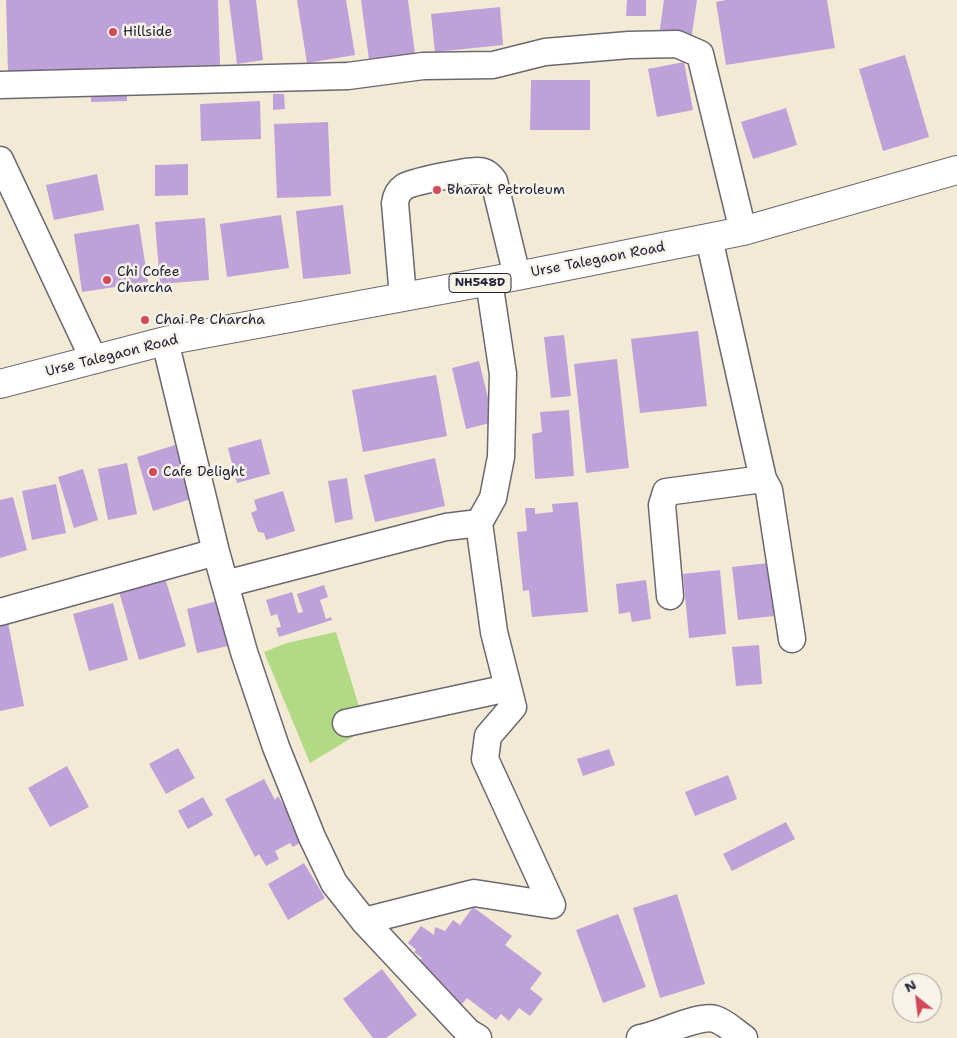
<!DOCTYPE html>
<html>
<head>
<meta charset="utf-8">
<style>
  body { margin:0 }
  #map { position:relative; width:957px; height:1038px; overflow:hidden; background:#f2ead4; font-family:"Shantell Sans",sans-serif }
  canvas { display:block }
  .north { position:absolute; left:892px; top:973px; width:50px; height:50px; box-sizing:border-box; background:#f7f3e8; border:1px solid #a29fa3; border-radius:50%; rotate:331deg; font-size:14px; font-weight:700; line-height:20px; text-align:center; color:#22223b }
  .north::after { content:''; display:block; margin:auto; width:18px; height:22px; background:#d1495b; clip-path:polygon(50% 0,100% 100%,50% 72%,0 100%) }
</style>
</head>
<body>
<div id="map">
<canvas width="957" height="1038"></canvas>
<div class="north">N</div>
</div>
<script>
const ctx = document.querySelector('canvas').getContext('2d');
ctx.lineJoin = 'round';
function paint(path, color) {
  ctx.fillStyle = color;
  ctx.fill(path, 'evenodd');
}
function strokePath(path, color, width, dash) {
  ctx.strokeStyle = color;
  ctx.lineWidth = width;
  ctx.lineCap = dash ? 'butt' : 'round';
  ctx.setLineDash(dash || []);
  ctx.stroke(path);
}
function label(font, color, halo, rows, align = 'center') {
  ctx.font = font + ' "Shantell Sans",sans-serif';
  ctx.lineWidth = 5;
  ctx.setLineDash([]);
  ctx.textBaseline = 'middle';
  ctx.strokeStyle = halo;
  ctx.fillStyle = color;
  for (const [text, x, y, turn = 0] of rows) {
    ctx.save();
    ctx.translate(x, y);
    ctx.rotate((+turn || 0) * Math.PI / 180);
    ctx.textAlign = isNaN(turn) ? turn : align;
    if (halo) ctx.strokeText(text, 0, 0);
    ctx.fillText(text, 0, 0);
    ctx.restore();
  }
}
paint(new Path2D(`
  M 336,632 L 366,729 L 310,763 L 264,652 L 287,643 Z`), '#b2d983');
paint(new Path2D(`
  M 6,0 L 218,0 L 220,65 L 8,71 Z
  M 229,0 L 256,0 L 263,60 L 237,64 Z
  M 297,0 L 346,0 L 355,55 L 307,63 Z
  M 361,0 L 408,0 L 415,54 L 369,60 Z
  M 627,0 L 646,0 L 646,16 L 626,16 Z
  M 664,0 L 697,0 L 691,40 L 659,36 Z
  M 726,0 L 827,0 L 835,48 L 726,65 L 716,2 Z
  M 500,7 L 503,45 L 435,52 L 431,14 Z
  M 905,55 L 929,137 L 883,151 L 859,69 Z
  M 684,62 L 693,110 L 657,117 L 648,69 Z
  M 531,80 L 590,80 L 590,130 L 530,130 Z
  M 127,89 L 127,101 L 91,102 L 91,90 Z
  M 273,94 L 284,94 L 285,109 L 273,110 Z
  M 260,101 L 261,139 L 201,141 L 200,104 Z
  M 786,108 L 797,145 L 753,159 L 741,122 Z
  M 328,122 L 331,196 L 277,198 L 274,124 Z
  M 188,164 L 188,195 L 155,196 L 155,165 Z
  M 97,174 L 104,210 L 54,220 L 46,185 Z
  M 343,205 L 351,274 L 303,279 L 296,211 Z
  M 281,215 L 289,268 L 227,277 L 220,224 Z
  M 205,218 L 209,280 L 160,284 L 155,222 Z
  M 139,224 L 148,282 L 82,292 L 74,234 Z
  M 698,331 L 707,406 L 640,413 L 631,339 Z
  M 564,335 L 571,396 L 551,398 L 544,337 Z
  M 617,359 L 629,468 L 586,473 L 574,364 Z
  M 479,361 L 494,422 L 466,429 L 452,368 Z
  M 436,375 L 447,436 L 363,452 L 352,390 Z
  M 569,410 L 574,476 L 535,479 L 532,434 L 542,432 L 540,412 Z
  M 261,439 L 270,474 L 237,483 L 228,448 Z
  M 175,445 L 191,499 L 153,511 L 137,457 Z
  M 435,458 L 445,506 L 375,522 L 364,475 Z
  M 127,463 L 137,514 L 108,520 L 98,469 Z
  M 83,469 L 98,520 L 74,528 L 58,477 Z
  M 347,478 L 353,519 L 335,523 L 328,481 Z
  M 56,484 L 66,533 L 32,540 L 22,491 Z
  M 283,491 L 295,531 L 266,540 L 264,533 L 258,532 L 251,513 L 257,510 L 254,500 Z
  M 13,497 L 27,550 L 0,558 L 0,500 Z
  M 578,502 L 588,612 L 532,617 L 529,590 L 523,591 L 517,532 L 527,531 L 525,508 L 535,508 L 535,514 L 553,512 L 552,504 Z
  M 768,563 L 774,616 L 738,620 L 732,567 Z
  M 720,570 L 726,634 L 689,638 L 683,574 Z
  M 165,578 L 186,646 L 139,660 L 119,592 Z
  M 646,580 L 651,619 L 632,622 L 630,612 L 619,614 L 616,584 Z
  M 324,585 L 328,597 L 320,600 L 326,619 L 331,617 L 332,620 L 279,637 L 276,628 L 281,627 L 277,614 L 271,616 L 266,600 L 292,592 L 298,613 L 303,612 L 297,594 Z
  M 217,601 L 228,646 L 197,653 L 187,609 Z
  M 113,603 L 128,660 L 89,671 L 73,614 Z
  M 8,622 L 24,706 L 0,711 L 0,624 Z
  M 759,645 L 762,684 L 736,686 L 732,647 Z
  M 178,748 L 195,778 L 166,794 L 149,764 Z
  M 609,749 L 615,765 L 583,776 L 577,759 Z
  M 67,766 L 89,807 L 50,827 L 28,788 Z
  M 728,775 L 737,799 L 695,816 L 685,792 Z
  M 264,779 L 275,800 L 278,796 L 292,818 L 290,823 L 301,842 L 293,847 L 290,843 L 275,851 L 279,859 L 266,866 L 259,854 L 255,857 L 225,799 Z
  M 203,797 L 213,815 L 188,829 L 178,811 Z
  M 786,822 L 795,839 L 732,871 L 723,854 Z
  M 304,863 L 325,898 L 288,920 L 268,884 Z
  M 677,894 L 705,984 L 660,998 L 633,908 Z
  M 473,907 L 512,936 L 505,945 L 542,973 L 530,989 L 543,999 L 530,1016 L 519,1008 L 509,1021 L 501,1014 L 496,1020 L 467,998 L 462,1004 L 422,975 L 417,964 L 422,958 L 414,952 L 416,950 L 408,943 L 421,926 L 434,935 L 435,927 L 445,931 L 453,920 L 460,925 Z
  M 618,914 L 646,987 L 603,1003 L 576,930 Z
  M 382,969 L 417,1015 L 386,1038 L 373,1038 L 343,999 Z`), '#bea1d9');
const minor = new Path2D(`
  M 0,85 L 348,76 L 423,66 L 493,65 L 545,52 L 629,45 L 677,44 L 700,54 L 743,231
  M 0,160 L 94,360
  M 709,238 L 763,479 L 769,490 L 792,639
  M 403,297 L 395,203 C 396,196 398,191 404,187 C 411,182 469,170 478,171 C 486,171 490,175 494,181 L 517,276
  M 165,341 L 216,552 L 244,652 L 276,747 L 312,837 L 334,883 L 364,921 L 468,1032 L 478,1038
  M 225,584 L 446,527 L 479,523 L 493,498 L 501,457 L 503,374 L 489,281
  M 670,596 L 662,505 L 666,492 L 763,479
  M 0,612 L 216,552
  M 346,723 L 508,688
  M 364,921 L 474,893 L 552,905 L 485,759 L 488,736 L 513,707 L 494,632 L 479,523
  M 640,1038 C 659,1035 699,1014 715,1019 C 725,1022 735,1032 744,1038`);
const highway = new Path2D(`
  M 0,384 L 165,341 L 517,276 L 743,231 L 957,170`);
strokePath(minor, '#6b6871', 29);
strokePath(highway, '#6b6871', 30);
strokePath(minor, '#fff', 26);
strokePath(highway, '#fff', 28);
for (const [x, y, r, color] of [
  [113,32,5,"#d1495b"],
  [437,190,5,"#d1495b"],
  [107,280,5,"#d1495b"],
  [145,320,5,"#d1495b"],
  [153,472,5,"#d1495b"]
]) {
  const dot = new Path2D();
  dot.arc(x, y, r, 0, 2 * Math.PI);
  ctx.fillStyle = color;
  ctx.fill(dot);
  strokePath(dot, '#f7f3e8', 2);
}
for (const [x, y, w] of [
  [480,283,62]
]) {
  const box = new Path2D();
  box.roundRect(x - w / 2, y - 9.5, w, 19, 4);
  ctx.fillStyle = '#f7f3e8';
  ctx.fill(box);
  strokePath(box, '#22223b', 1);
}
label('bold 12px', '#22223b', null, [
  ["NH548D",480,283]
]);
label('14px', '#22223b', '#f7f3e8', [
  ["Hillside",123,32],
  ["Bharat Petroleum",447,190],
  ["Chi Cofee",117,272],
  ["Charcha",117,288],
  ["Chai Pe Charcha",155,320],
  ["Cafe Delight",163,472]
], 'left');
label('14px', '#22223b', '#f7f3e8', [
  ["Urse Talegaon Road",598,260,-11],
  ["Urse Talegaon Road",112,356,-14]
]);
</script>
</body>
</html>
